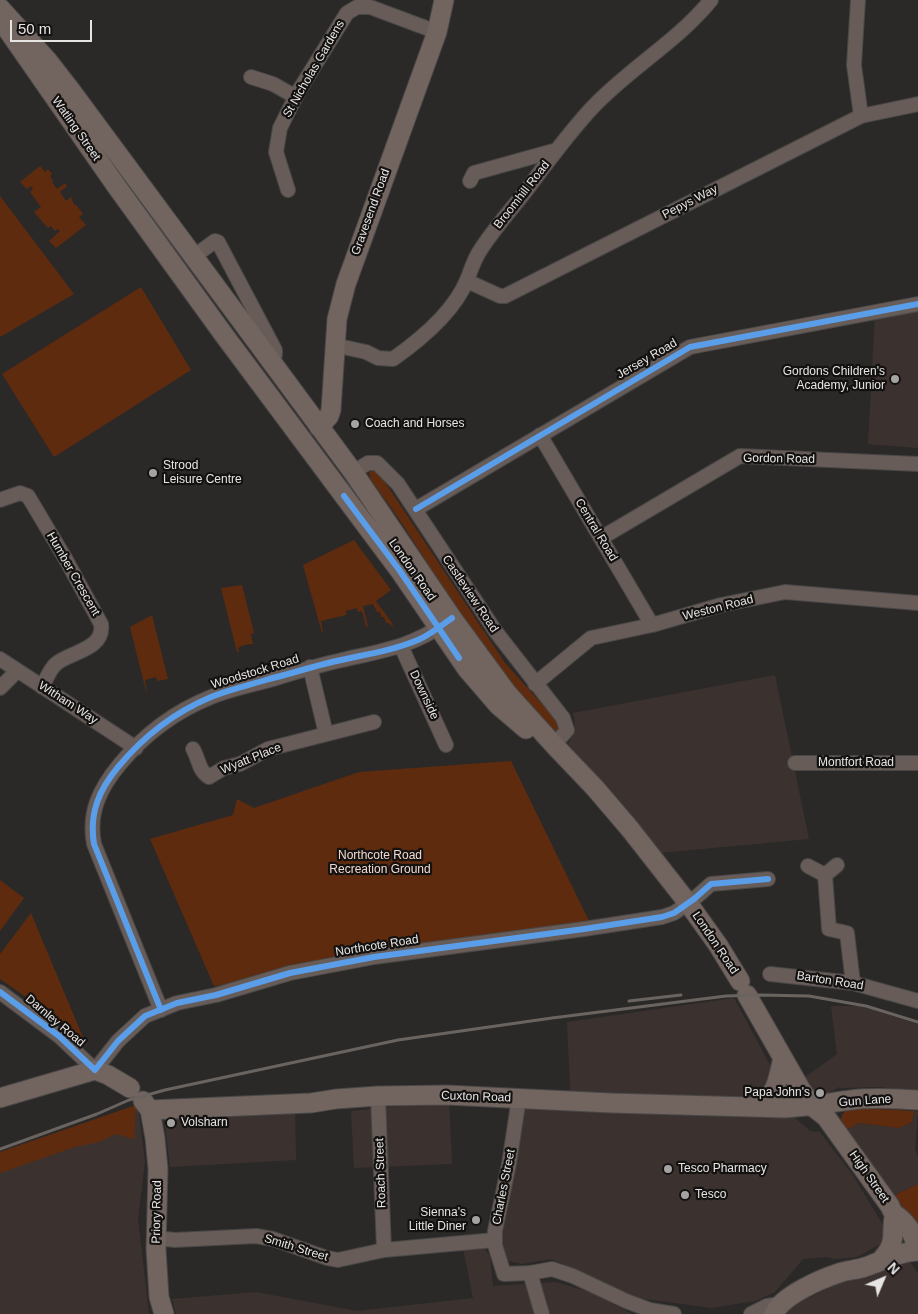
<!DOCTYPE html>
<html>
<head>
<meta charset="utf-8">
<style>
  body { margin:0 }
  #map { position:relative; width:918px; height:1314px; overflow:hidden; background:#2b2928; font-family:Helvetica,sans-serif }
  canvas { display:block }
  .north { position:absolute; left:858px; top:1254px; width:50px; height:50px; -webkit-text-stroke:4px #141211; paint-order:stroke; rotate:45deg; font-size:14px; font-weight:700; line-height:20px; text-align:center; color:#e7e5e4 }
  .north::after { content:''; display:block; margin:auto; width:18px; height:22px; background:#e7e5e4; clip-path:polygon(50% 0,100% 100%,50% 72%,0 100%) }
  .scale { position:absolute; left:10px; top:20px; width:82px; height:22px; box-sizing:border-box; border:2px solid #e7e5e4; border-top:0; padding-left:6px; font-size:15px; line-height:18px; white-space:nowrap; color:#e7e5e4; -webkit-text-stroke:4px #141211; paint-order:stroke }
</style>
</head>
<body>
<div id="map">
<canvas width="918" height="1314"></canvas>
<div class="north">N</div>
<div class="scale">50 m</div>
</div>
<script>
const ctx = document.querySelector('canvas').getContext('2d');
ctx.lineJoin = 'round';
function paint(path, color) {
  ctx.fillStyle = color;
  ctx.fill(path, 'evenodd');
}
function strokePath(path, color, width, dash) {
  ctx.strokeStyle = color;
  ctx.lineWidth = width;
  ctx.lineCap = dash ? 'butt' : 'round';
  ctx.setLineDash(dash || []);
  ctx.stroke(path);
}
function label(font, color, halo, rows, align = 'center') {
  ctx.font = font + ' Helvetica,sans-serif';
  ctx.lineWidth = 4.5;
  ctx.setLineDash([]);
  ctx.textBaseline = 'middle';
  ctx.strokeStyle = halo;
  ctx.fillStyle = color;
  for (const [text, x, y, turn = 0] of rows) {
    ctx.save();
    ctx.translate(x, y);
    ctx.rotate((+turn || 0) * Math.PI / 180);
    ctx.textAlign = isNaN(turn) ? turn : align;
    if (halo) ctx.strokeText(text, 0, 0);
    ctx.fillText(text, 0, 0);
    ctx.restore();
  }
}
paint(new Path2D(`
  M 918,309 L 918,448 L 868,444 L 875,314 Z
  M 775,675 L 809,839 L 659,853 L 568,744 L 573,734 L 575,723 L 573,713 Z
  M 734,998 L 770,1065 L 772,1072 L 768,1085 L 792,1115 L 810,1131 L 815,1132 L 819,1131 L 852,1174 L 885,1228 L 886,1237 L 880,1244 L 857,1257 L 834,1259 L 827,1257 L 803,1259 L 775,1292 L 755,1301 L 711,1308 L 638,1298 L 551,1259 L 522,1264 L 505,1260 L 502,1237 L 526,1103 L 571,1105 L 567,1022 Z
  M 831,1006 L 860,1006 L 918,1024 L 918,1091 L 878,1087 L 840,1088 L 839,1087 L 817,1100 L 804,1078 L 837,1054 Z
  M 449,1101 L 452,1164 L 354,1168 L 351,1111 Z
  M 138,1106 L 145,1161 L 138,1219 L 149,1314 L 0,1314 L 0,1154 Z
  M 295,1107 L 296,1160 L 170,1167 L 164,1115 Z
  M 914,1111 L 918,1112 L 915,1149 L 918,1156 L 918,1184 L 895,1195 L 846,1130 L 859,1123 L 899,1128 L 912,1122 Z
  M 481,1244 L 490,1256 L 493,1286 L 556,1282 L 592,1293 L 632,1314 L 176,1314 L 172,1299 L 256,1292 L 357,1311 L 473,1298 L 463,1248 Z
  M 908,1260 L 918,1273 L 918,1314 L 785,1314 L 793,1306 L 823,1291 L 824,1286 L 870,1277 L 884,1269 Z`), '#3b322f');
paint(new Path2D(`
  M 40,166 L 45,172 L 48,169 L 52,174 L 50,176 L 53,181 L 52,182 L 57,189 L 65,183 L 67,186 L 60,192 L 66,201 L 71,197 L 74,205 L 76,205 L 83,214 L 79,217 L 86,225 L 56,248 L 49,241 L 60,231 L 58,229 L 55,231 L 51,226 L 48,228 L 34,212 L 41,207 L 30,192 L 33,189 L 31,186 L 27,189 L 20,182 Z
  M 0,196 L 74,294 L 0,337 Z
  M 141,287 L 191,370 L 54,457 L 2,374 Z
  M 375,467 L 505,663 L 559,723 L 558,728 L 555,732 L 507,682 L 455,606 L 399,519 L 371,480 L 369,472 Z
  M 354,540 L 391,590 L 376,601 L 392,623 L 393,627 L 389,623 L 386,623 L 384,617 L 381,617 L 380,612 L 377,612 L 373,604 L 363,606 L 368,627 L 366,627 L 362,611 L 358,612 L 357,608 L 346,611 L 346,615 L 321,621 L 323,633 L 322,633 L 303,565 Z
  M 242,585 L 254,633 L 251,634 L 253,644 C 247,644 243,645 238,648 L 239,652 L 237,652 L 221,588 Z
  M 152,615 L 168,679 L 158,681 L 156,677 L 145,680 L 147,695 L 130,627 Z
  M 511,761 L 589,921 L 214,986 L 150,839 L 233,815 L 237,799 L 254,808 L 359,772 Z
  M 0,880 L 24,898 L 0,931 Z
  M 31,913 L 87,1047 L 39,1006 L 0,979 L 0,954 Z
  M 136,1105 L 134,1139 L 116,1134 L 99,1142 L 75,1147 L 0,1173 L 0,1152 Z
  M 859,1108 L 914,1111 L 912,1122 L 899,1128 L 859,1123 L 846,1130 L 841,1119 C 843,1109 850,1109 859,1108 Z
  M 918,1184 L 918,1232 L 895,1195 Z`), '#5f2b0e');
const minor = new Path2D(`
  M 858,0 L 854,65 L 861,116
  M 251,77 L 273,84 L 296,97
  M 470,181 L 474,173 L 557,150
  M 288,190 L 276,152 L 280,128 L 298,92 L 347,13 L 357,7 L 370,7 L 437,32
  M 193,257 L 215,241 L 218,242 L 275,350 L 275,355 L 269,360
  M 467,281 L 500,296 L 505,296 L 861,116 L 918,104
  M 334,345 L 366,352 L 378,358 L 393,359 C 420,340 454,312 467,280 C 472,268 473,261 481,249 C 494,229 510,211 525,192 C 546,164 567,135 591,109 C 628,69 677,42 711,0
  M 540,435 L 652,625
  M 353,472 L 368,463 L 377,463 L 398,484 L 496,632 L 563,718 L 567,730 L 554,745
  M 0,500 L 20,493 L 28,496 L 65,558 L 101,624 C 105,649 71,652 57,663 C 50,668 46,680 42,687
  M 416,509 L 690,347 L 918,304
  M 601,538 L 740,456 L 918,464
  M 401,646 L 446,745
  M 0,659 L 136,748
  M 310,667 L 326,734
  M 535,684 L 591,638 L 652,625 L 721,605 L 785,592 L 918,603
  M 0,688 L 17,671
  M 193,749 C 199,759 198,770 209,777 L 224,768 L 240,764 L 268,749 L 374,722
  M 795,763 L 918,763
  M 808,866 L 825,875 L 837,865
  M 825,875 L 829,929 L 847,933 L 853,983
  M 770,974 L 853,983 L 918,1001
  M 0,992 L 59,1036 L 95,1070 L 118,1041 L 145,1016 L 177,1003 L 216,995 L 290,973 L 374,957 L 584,929 L 662,917 L 674,913 L 694,899 L 711,884 L 768,879
  M 161,1010 L 94,844 C 88,812 100,788 120,764 C 144,735 176,711 211,697 C 231,689 252,685 273,679 C 296,672 319,665 342,660 C 381,651 412,647 445,623
  M 378,1096 L 384,1250
  M 519,1098 L 509,1164 L 495,1231 L 495,1245 L 504,1274 L 530,1273 L 552,1269 L 573,1276 L 626,1301 L 650,1310 L 674,1314
  M 156,1238 L 175,1240 L 256,1236 L 273,1239 L 327,1258 L 338,1260 L 384,1250 L 495,1240
  M 530,1273 L 542,1314
  M 751,1314 L 767,1306 L 780,1304`);
const major = new Path2D(`
  M 0,8 L 48,61 L 69,88 L 353,472 L 452,618 L 507,693 L 554,745 L 595,788 L 630,829 L 688,903 L 718,945 L 740,981
  M 7,29 L 117,187 L 224,335 L 400,571 L 467,669 L 498,705 L 526,729
  M 319,427 L 329,416 L 331,410 L 337,319 L 346,284 L 437,32 L 444,0
  M 747,995 L 800,1088 L 813,1107 L 826,1117 L 890,1206 C 894,1217 897,1214 903,1221 C 912,1230 915,1240 918,1251
  M 0,1098 L 95,1070 L 108,1075 L 130,1088
  M 143,1101 L 150,1110 L 155,1138 L 158,1169 L 156,1249 L 159,1297 L 164,1314
  M 757,1107 C 778,1093 777,1081 783,1058
  M 150,1110 L 311,1103 L 336,1099 L 378,1096 L 447,1095 L 611,1103 L 784,1108 C 807,1107 828,1103 851,1100 C 873,1097 896,1099 918,1100
  M 882,1259 C 897,1242 891,1236 894,1216
  M 774,1314 C 781,1296 821,1279 839,1273 C 847,1270 857,1270 865,1267 C 883,1261 898,1252 918,1251`);
strokePath(minor, '#484747', 16);
strokePath(major, '#484747', 21);
strokePath(minor, '#675c57', 14);
strokePath(major, '#72645e', 19);
strokePath(new Path2D(`
  M 629,1001 L 681,995
  M 0,1149 L 97,1114 L 129,1100 L 165,1090 L 398,1040 L 552,1018 L 726,996 L 760,995 L 809,996 L 866,1006 L 918,1022`), '#6a6460', 3);
strokePath(new Path2D(`
  M 344,496 L 400,571 L 459,658
  M 416,509 L 690,347 L 918,304
  M 0,992 L 59,1036 L 95,1070 L 118,1041 L 145,1016 L 177,1003 L 216,995 L 290,973 L 374,957 L 584,929 L 662,917 L 674,913 L 694,899 L 711,884 L 768,879
  M 161,1010 L 94,844 C 89,813 99,790 118,767 C 143,737 175,712 211,697 C 230,689 250,685 269,679 C 290,674 311,667 332,662 C 361,655 393,651 420,639 C 431,634 441,626 452,618`), '#5a9eea', 6);
for (const [x, y, r, color] of [
  [895,379,5,"#a5a3a2"],
  [355,424,5,"#a5a3a2"],
  [153,473,5,"#a5a3a2"],
  [820,1093,5,"#a5a3a2"],
  [171,1123,5,"#a5a3a2"],
  [668,1169,5,"#a5a3a2"],
  [685,1195,5,"#a5a3a2"],
  [476,1220,5,"#a5a3a2"]
]) {
  const dot = new Path2D();
  dot.arc(x, y, r, 0, 2 * Math.PI);
  ctx.fillStyle = color;
  ctx.fill(dot);
  strokePath(dot, '#141211', 2);
}
label('12px', '#e7e5e4', '#141211', [
  ["St Nicholas Gardens",314,69,-60],
  ["Watling Street",76,129,55],
  ["Broomhill Road",522,195,-52],
  ["Pepys Way",690,202,-27],
  ["Gravesend Road",371,212,-70],
  ["Jersey Road",647,359,-30],
  ["Gordon Road",779,459,1],
  ["Central Road",596,530,59],
  ["London Road",412,570,55],
  ["Humber Crescent",73,574,60],
  ["Castleview Road",470,594,56],
  ["Weston Road",718,608,-14],
  ["Woodstock Road",255,672,-17],
  ["Downside",424,695,65],
  ["Witham Way",68,703,33],
  ["Wyatt Place",251,759,-22],
  ["Montfort Road",856,763],
  ["London Road",715,943,56],
  ["Northcote Road",377,946,-9],
  ["Barton Road",830,981,9],
  ["Darnley Road",55,1021,40],
  ["Cuxton Road",476,1097,2],
  ["Gun Lane",865,1101,-4],
  ["Roach Street",381,1173,-92],
  ["High Street",869,1177,55],
  ["Charles Street",504,1187,-79],
  ["Priory Road",157,1212,-89],
  ["Smith Street",296,1248,17]
]);
label('12px', '#e7e5e4', '#141211', [
  ["Gordons Children's",885,372,"right"],
  ["Academy, Junior",885,386,"right"],
  ["Coach and Horses",365,424],
  ["Strood",163,466],
  ["Leisure Centre",163,480],
  ["Papa John's",810,1093,"right"],
  ["Volsharn",181,1123],
  ["Tesco Pharmacy",678,1169],
  ["Tesco",695,1195],
  ["Sienna's",466,1213,"right"],
  ["Little Diner",466,1227,"right"]
], 'left');
label('12px', '#f1d9cf', '#141211', [
  ["Northcote Road",380,856],
  ["Recreation Ground",380,870]
]);
</script>
</body>
</html>
